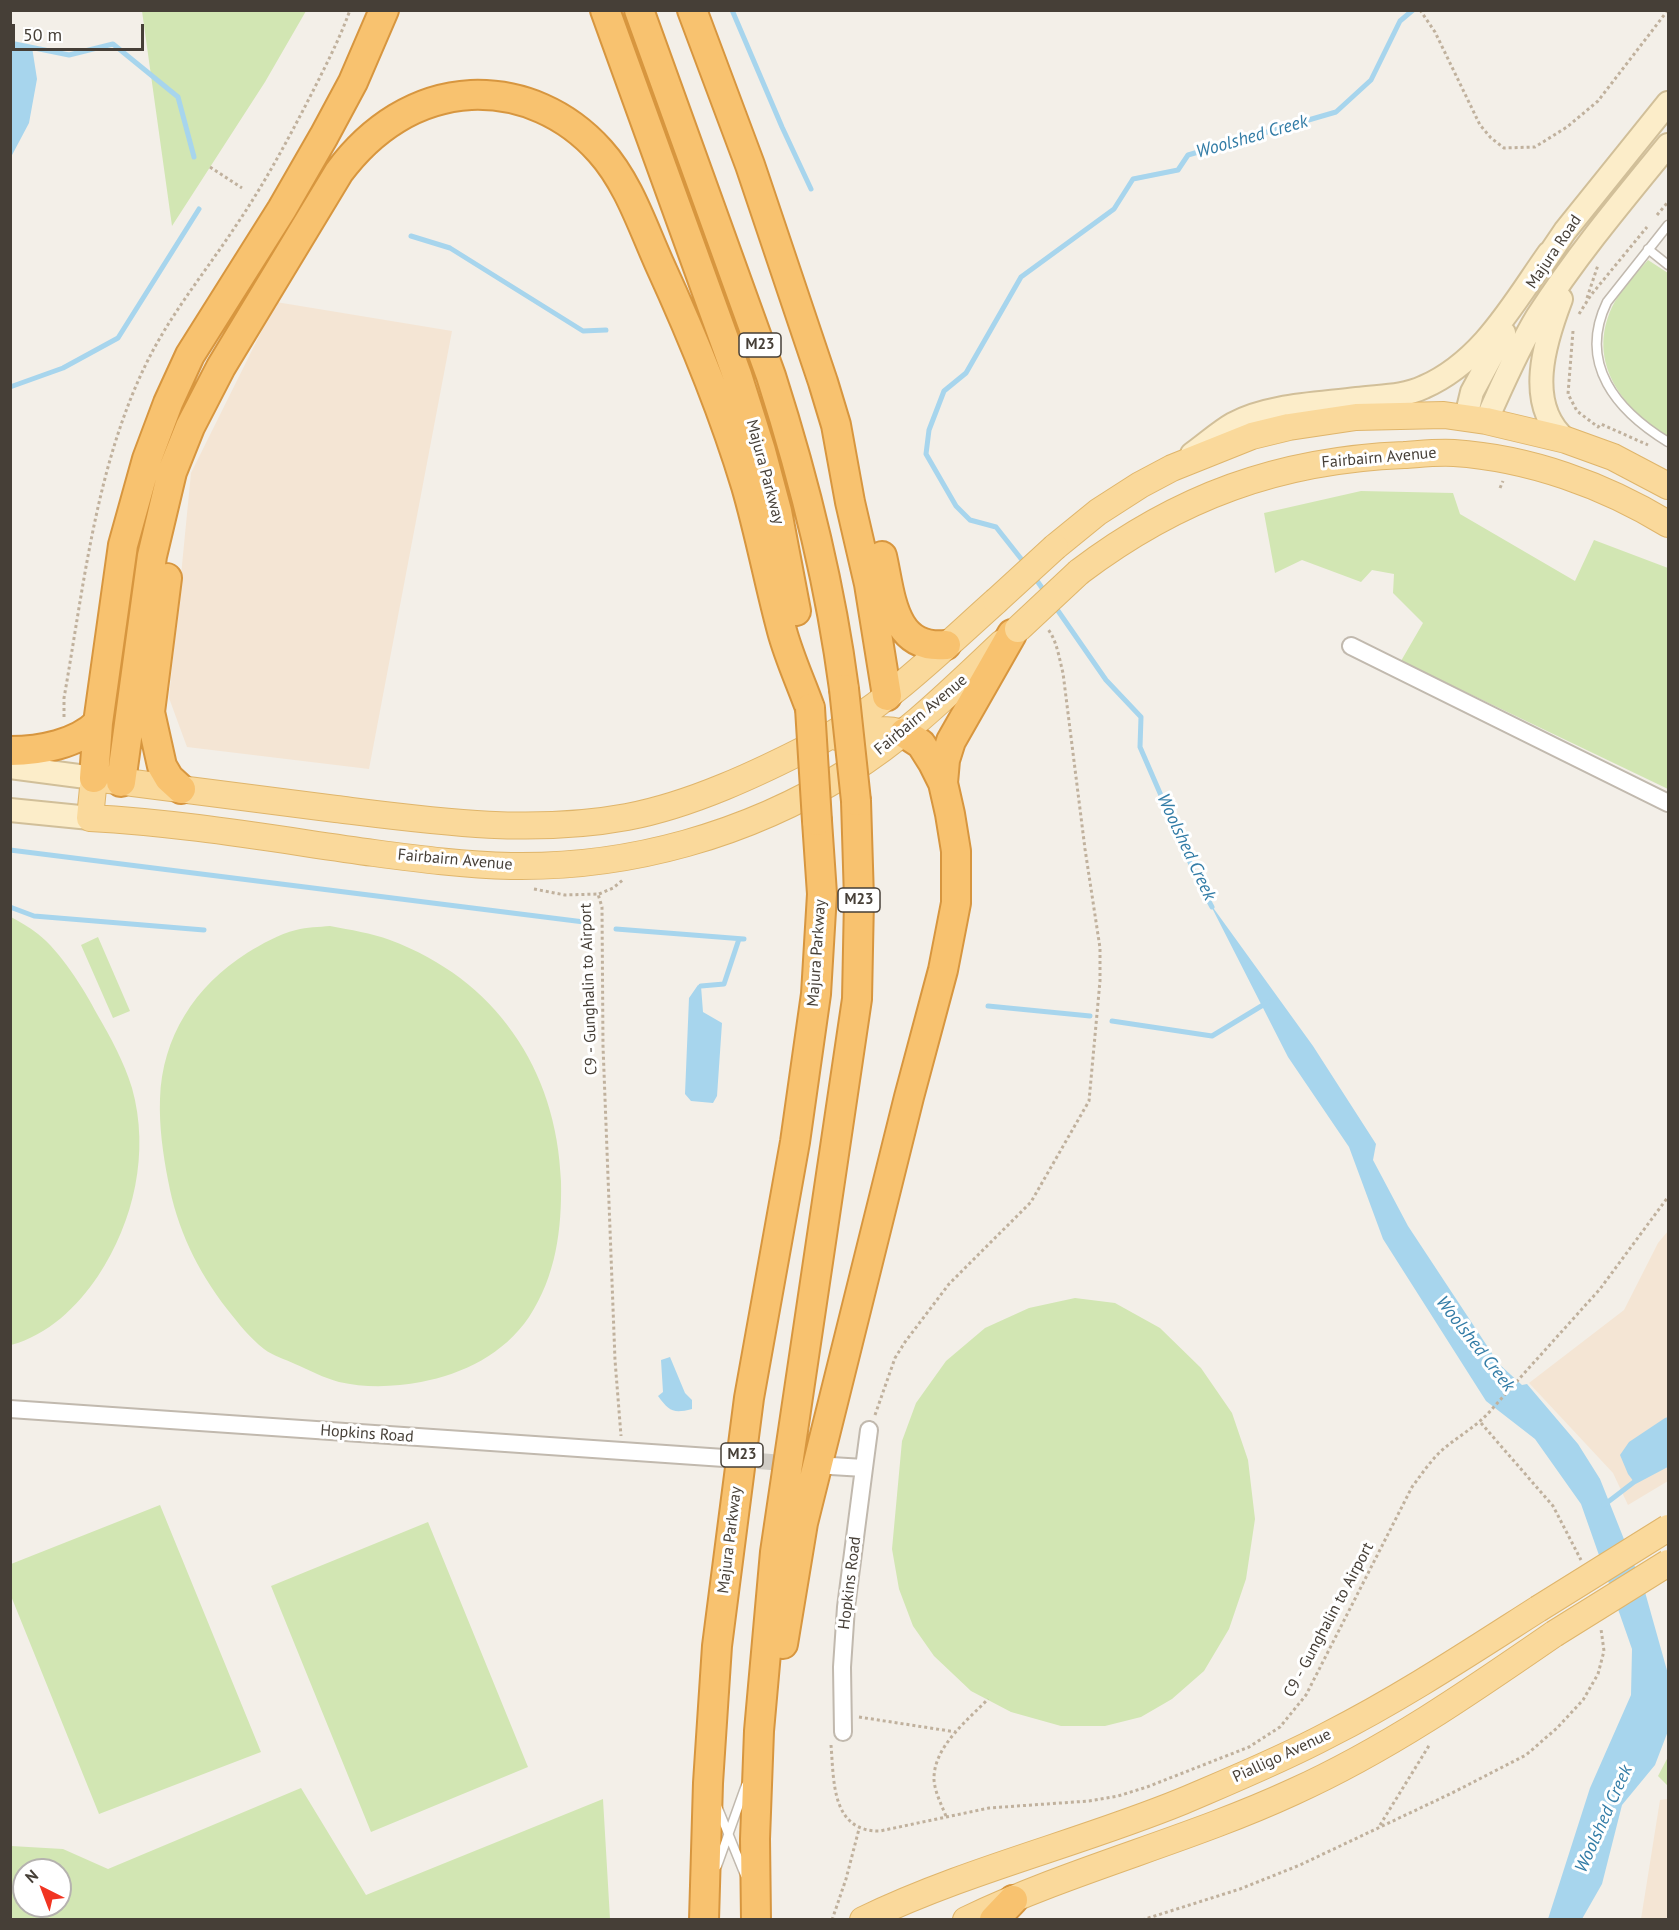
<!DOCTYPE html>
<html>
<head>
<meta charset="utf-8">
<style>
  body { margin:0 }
  #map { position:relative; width:1679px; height:1930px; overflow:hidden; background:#f3efe8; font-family:"PT Sans",sans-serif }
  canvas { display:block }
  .frame { position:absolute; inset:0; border:12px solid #463f37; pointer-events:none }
  .north { position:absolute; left:12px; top:1858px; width:60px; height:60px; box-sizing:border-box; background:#fff; border:2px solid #b5b2af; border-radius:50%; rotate:318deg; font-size:16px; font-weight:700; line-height:24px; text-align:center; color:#463f37 }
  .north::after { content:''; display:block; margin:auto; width:21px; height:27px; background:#f13522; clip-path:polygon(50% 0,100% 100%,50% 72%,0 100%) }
  .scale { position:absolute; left:12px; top:24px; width:132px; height:27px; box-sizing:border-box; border:3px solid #463f37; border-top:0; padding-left:8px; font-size:18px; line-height:21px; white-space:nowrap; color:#463f37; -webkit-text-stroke:4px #fff; paint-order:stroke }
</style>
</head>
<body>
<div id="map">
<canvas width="1679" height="1930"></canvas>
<div class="frame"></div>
<div class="north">N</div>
<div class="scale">50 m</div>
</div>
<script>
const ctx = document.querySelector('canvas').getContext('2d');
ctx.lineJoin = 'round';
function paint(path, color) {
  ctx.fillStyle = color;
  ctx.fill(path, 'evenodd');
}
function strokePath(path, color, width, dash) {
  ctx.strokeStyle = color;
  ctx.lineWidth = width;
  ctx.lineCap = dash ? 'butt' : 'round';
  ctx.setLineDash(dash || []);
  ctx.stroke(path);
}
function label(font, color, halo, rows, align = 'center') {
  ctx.font = font + ' "PT Sans",sans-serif';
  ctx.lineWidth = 6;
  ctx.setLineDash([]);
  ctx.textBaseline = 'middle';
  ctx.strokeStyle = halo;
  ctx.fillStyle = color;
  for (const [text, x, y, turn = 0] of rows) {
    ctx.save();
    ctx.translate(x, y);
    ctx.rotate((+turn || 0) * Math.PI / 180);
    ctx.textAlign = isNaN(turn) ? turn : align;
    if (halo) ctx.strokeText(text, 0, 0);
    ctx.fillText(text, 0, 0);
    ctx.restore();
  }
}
paint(new Path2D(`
  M 276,302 L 452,331 L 369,769 L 187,747 L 169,698 L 191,473 Z
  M 1668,1231 L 1668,1481 L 1628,1505 L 1613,1473 L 1529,1383 L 1624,1310 L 1658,1243 Z
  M 1668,1799 L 1668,1919 L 1641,1919 L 1660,1800 Z`), '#f4e5d4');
paint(new Path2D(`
  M 142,11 L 306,11 L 265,82 L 172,226 Z
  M 1648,260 L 1668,273 L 1668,437 C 1623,409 1586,363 1612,307 C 1620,290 1636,274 1648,260 Z
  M 1361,491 L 1453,493 L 1460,514 L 1575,581 L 1594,540 L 1668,568 L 1668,789 L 1401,661 L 1423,623 L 1393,593 L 1394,574 L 1372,570 L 1361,582 L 1302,560 L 1275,573 L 1264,513 Z
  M 11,917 C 20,922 29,927 38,934 C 60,951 84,989 97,1014 C 111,1038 124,1062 132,1088 C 150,1152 134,1222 98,1276 C 77,1307 48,1335 11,1345 Z
  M 330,926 C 351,930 371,933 390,940 C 495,979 557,1069 561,1181 C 562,1229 556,1276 529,1317 C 504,1354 463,1374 421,1382 C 395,1387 365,1388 339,1382 C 324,1378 309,1370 295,1364 C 285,1359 273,1356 264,1349 C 250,1338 238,1323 227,1309 C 197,1270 177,1229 168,1180 C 163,1154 159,1126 160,1099 C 162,1037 195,986 247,953 C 262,944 279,934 296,930 C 307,927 319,927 330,926 Z
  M 98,937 L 130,1011 L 113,1018 L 81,945 Z
  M 1075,1298 L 1115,1303 L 1160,1328 L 1201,1368 L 1232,1413 L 1248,1460 L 1255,1519 L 1246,1579 L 1229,1629 L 1204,1671 L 1172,1699 L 1141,1717 L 1105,1726 L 1061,1726 L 1011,1712 L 971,1691 L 934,1656 L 913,1626 L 899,1589 L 892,1549 L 902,1441 L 916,1403 L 946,1361 L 985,1328 L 1029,1308 Z
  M 160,1505 L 261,1752 L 99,1814 L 11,1596 L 11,1564 Z
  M 428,1522 L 528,1767 L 371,1832 L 271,1586 Z
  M 1668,1757 L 1668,1786 L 1658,1776 Z
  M 301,1788 L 366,1895 L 603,1799 L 610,1919 L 11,1919 L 11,1846 L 63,1849 L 108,1869 ZM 24,1870 L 60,1870 L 60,1906 L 24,1906 Z`), '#d2e6b3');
paint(new Path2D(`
  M 11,43 L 32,47 L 37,79 L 29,123 L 11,157 Z
  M 1209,902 L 1313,1046 L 1376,1144 L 1373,1160 L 1408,1226 L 1499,1364 L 1522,1385 L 1527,1384 L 1578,1444 L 1600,1479 L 1645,1592 L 1668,1674 L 1668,1731 L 1655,1765 L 1622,1805 L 1602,1884 L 1582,1919 L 1548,1919 L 1590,1788 L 1631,1695 L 1632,1649 L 1581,1504 L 1535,1439 L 1486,1401 L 1383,1239 L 1349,1147 L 1288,1057 Z
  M 698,985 L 701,986 L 703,1012 L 722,1023 L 717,1096 L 713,1103 L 691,1101 L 685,1094 L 689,998 Z
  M 670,1357 L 685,1393 L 692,1400 L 692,1409 C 673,1414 669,1411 658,1396 L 663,1392 L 661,1360 Z
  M 1668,1417 L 1668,1464 L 1634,1482 L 1628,1474 L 1620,1455 L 1629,1442 L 1665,1418 Z`), '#a7d5ed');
strokePath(new Path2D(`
  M 732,10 L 782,127 L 811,189
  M 10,43 L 69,55 L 113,44 L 178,97 L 194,157
  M 411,236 L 450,248 L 583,331 L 606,330
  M 10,387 L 63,368 L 118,338 L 199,209
  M 1026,565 L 996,527 L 970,520 L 956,506 L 926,454 L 929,430 L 944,391 L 966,373 L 1021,277 L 1114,209 L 1133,179 L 1178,170 L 1188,155 L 1336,112 L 1371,80 L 1400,21 L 1413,10
  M 1033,575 L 1047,595
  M 1054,605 L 1106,680 L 1141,717 L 1140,747 L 1199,883 L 1212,907
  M 10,850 L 584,922
  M 10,907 L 34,916 L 204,930
  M 616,929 L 744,939
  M 701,986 L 724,984 L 739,939
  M 988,1006 L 1090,1016
  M 1112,1021 L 1212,1036 L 1268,1002
  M 1604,1505 L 1634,1482 L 1668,1464`), '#a7d5ed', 5);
strokePath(new Path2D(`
  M 734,1459 L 795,1464`), '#d0ccc5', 16, [16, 8]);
const lane = new Path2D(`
  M 1668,225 L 1607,302 C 1577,364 1617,411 1668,442
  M 1648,249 L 1668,265
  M 717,1806 L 745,1875
  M 717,1866 L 746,1785`);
const street = new Path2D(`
  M 1351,646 L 1668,803
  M 10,1409 L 724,1458
  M 831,1466 L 864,1468 L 846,1607 L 842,1667 L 843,1732
  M 864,1468 L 869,1430`);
const secondary = new Path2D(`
  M 1542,265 L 1565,231 L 1668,103
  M 1561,299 C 1545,341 1524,405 1566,440
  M 1466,417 L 1472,392 L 1504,333
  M 1486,421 C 1502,386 1517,350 1537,317 C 1576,256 1623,200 1668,145
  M 1192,454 C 1206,444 1219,432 1233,424 C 1268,405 1318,404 1357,399 C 1379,396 1403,397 1424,387 C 1483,361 1514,302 1549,253
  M 10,767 L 94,778
  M 10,810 L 90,818`);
const primary = new Path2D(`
  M 1055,547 L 1098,512 L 1140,485 L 1172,468 L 1252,436 L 1289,427 L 1356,417 L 1444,415 L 1486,421 L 1566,440 L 1613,457 L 1668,486
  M 1079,572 C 1178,497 1279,460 1404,455 C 1420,454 1437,452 1454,453 C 1529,458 1604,485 1668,524
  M 996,601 C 940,651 884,707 817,743 C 759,773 691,805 627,817 C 530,835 432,821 336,809 C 256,798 175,788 94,778 L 90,818 C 185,823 280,840 374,853 C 419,859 465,865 511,866 C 629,868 747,835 848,772 C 905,737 953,689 1002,643
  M 837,737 C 860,731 881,727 904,733
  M 863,1920 C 966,1870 1078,1844 1183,1801 C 1232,1780 1281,1760 1328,1735 C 1401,1698 1469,1653 1538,1609
  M 966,1920 C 1072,1869 1187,1841 1293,1792 C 1386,1750 1470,1692 1554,1634`);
const highway = new Path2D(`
  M 605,10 L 737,375 L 761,451 L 777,511 L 796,611
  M 639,10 L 771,376 C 804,479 830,582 844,689
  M 692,10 L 750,165 L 823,382 L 836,425 L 850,502 L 869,584 L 887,696
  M 882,556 C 891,595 892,650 946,645
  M 167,578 L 150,712 L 162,766 L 169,778 L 181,789
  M 10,751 C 40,751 77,744 98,723
  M 94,778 L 98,723 L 123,545 L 147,459 L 168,403 L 190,355 L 282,209 L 324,136 L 353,82 L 384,10
  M 121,782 L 152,556 L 172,472 L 190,427 L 221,367 L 339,172 C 371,129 416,98 471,95 C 521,93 567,114 600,151 C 628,182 642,225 659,263 C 692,335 723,410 746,486 C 760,534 769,583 782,631 C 789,657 801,683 810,708
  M 943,783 L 945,760 L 951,741 L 1012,634
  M 783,1644 L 803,1523 L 909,1097 L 943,970 L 956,903 L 956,851 L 950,814 L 943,783 L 933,763 L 921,744 L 904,733
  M 704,1920 L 708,1783 L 717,1646 L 749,1398 L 795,1142 L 816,994 L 822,894 L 817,821
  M 756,1920 L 755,1839 L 759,1731 L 775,1552 L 857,999 L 859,899 L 856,801
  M 994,1920 L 1013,1900`);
strokePath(lane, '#c1b9ae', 11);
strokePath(street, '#c1b9ae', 20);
strokePath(secondary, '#d1bf99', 26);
strokePath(primary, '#dfb56b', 28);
strokePath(highway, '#d7963f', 32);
strokePath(new Path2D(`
  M 1420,10 L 1435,32 L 1480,125 L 1491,138 L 1504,148 L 1535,147 L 1567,127 L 1598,101 L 1668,10
  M 210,167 L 242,188
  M 1657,215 L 1668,202
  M 1587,298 L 1598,265
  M 1579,314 L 1591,295 L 1647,227
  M 1573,331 L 1568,394 L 1577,411 L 1598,427 L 1601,424 L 1648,445
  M 1500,488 L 1503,481
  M 64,717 L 64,698 C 84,585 96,464 148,360 C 172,312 206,271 235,227 C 265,183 290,136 314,89 C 327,63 340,38 350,10
  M 534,889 L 565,895 L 598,894 L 602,907 L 603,1046 L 615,1360 L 621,1436
  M 599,894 L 613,888 L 624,879
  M 875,1415 L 895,1358 L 905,1342 L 949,1284 L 1031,1202 L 1089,1101 L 1100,981 L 1100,948 L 1085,849 L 1063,673 C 1059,658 1057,640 1047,628
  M 1481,1423 L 1553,1506 L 1581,1560
  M 859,1717 L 956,1732
  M 831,1745 C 834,1780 831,1832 880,1831 L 989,1808 L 1089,1801 L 1118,1796 L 1147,1787 L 1249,1747 L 1280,1727 L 1306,1695 L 1412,1487 C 1421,1475 1429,1463 1440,1452 C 1456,1437 1477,1427 1492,1409 L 1600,1289 L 1668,1197
  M 946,1816 C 941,1804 935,1792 934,1780 C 933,1747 967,1721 988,1699
  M 1380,1825 L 1430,1744
  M 832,1920 L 846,1879 L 859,1829
  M 1142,1920 L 1240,1889 L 1300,1865 L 1452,1793 L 1526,1755 L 1557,1728 L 1583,1700 L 1598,1674 L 1604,1651 L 1601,1629`), '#c0b19d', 3, [3, 3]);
strokePath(lane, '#fff', 8);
strokePath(street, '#fff', 16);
strokePath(secondary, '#fcedc9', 22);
strokePath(primary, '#fad99b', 26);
strokePath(highway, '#f8c26f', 28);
const primaryBridge = new Path2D(`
  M 996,601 L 1055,547
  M 1018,629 L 1079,572
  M 1538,1609 L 1668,1528
  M 1554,1634 L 1668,1563`);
const highwayBridge = new Path2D(`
  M 844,689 L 856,801
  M 810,708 L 817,821`);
strokePath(primaryBridge, '#dfb56b', 28, []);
strokePath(highwayBridge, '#d7963f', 32, []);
strokePath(primaryBridge, '#fad99b', 26);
strokePath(highwayBridge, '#f8c26f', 28);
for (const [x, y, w] of [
  [760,345,42],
  [859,900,42],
  [742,1455,42]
]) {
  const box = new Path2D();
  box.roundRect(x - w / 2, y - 12, w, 24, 4.5);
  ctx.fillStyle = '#fff';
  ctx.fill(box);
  strokePath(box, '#463f37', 1.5);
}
label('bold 15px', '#463f37', null, [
  ["M23",760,345],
  ["M23",859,900],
  ["M23",742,1455]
]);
label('16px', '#463f37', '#fff', [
  ["Majura Road",1554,252,-56],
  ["Fairbairn Avenue",1379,458,-5],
  ["Majura Parkway",765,472,75],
  ["Fairbairn Avenue",921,715,-40],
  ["Fairbairn Avenue",455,860,5],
  ["Majura Parkway",817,953,-86],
  ["C9 - Gunghalin to Airport",589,989,-92],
  ["Hopkins Road",367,1434,4],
  ["Majura Parkway",730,1540,-83],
  ["Hopkins Road",850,1583,-83],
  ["C9 - Gunghalin to Airport",1329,1620,-62],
  ["Pialligo Avenue",1282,1756,-25]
]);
label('italic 18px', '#327ca6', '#fff', [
  ["Woolshed Creek",1252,137,-16],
  ["Woolshed Creek",1186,847,65],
  ["Woolshed Creek",1475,1344,52],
  ["Woolshed Creek",1604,1819,-66]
]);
</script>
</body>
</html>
